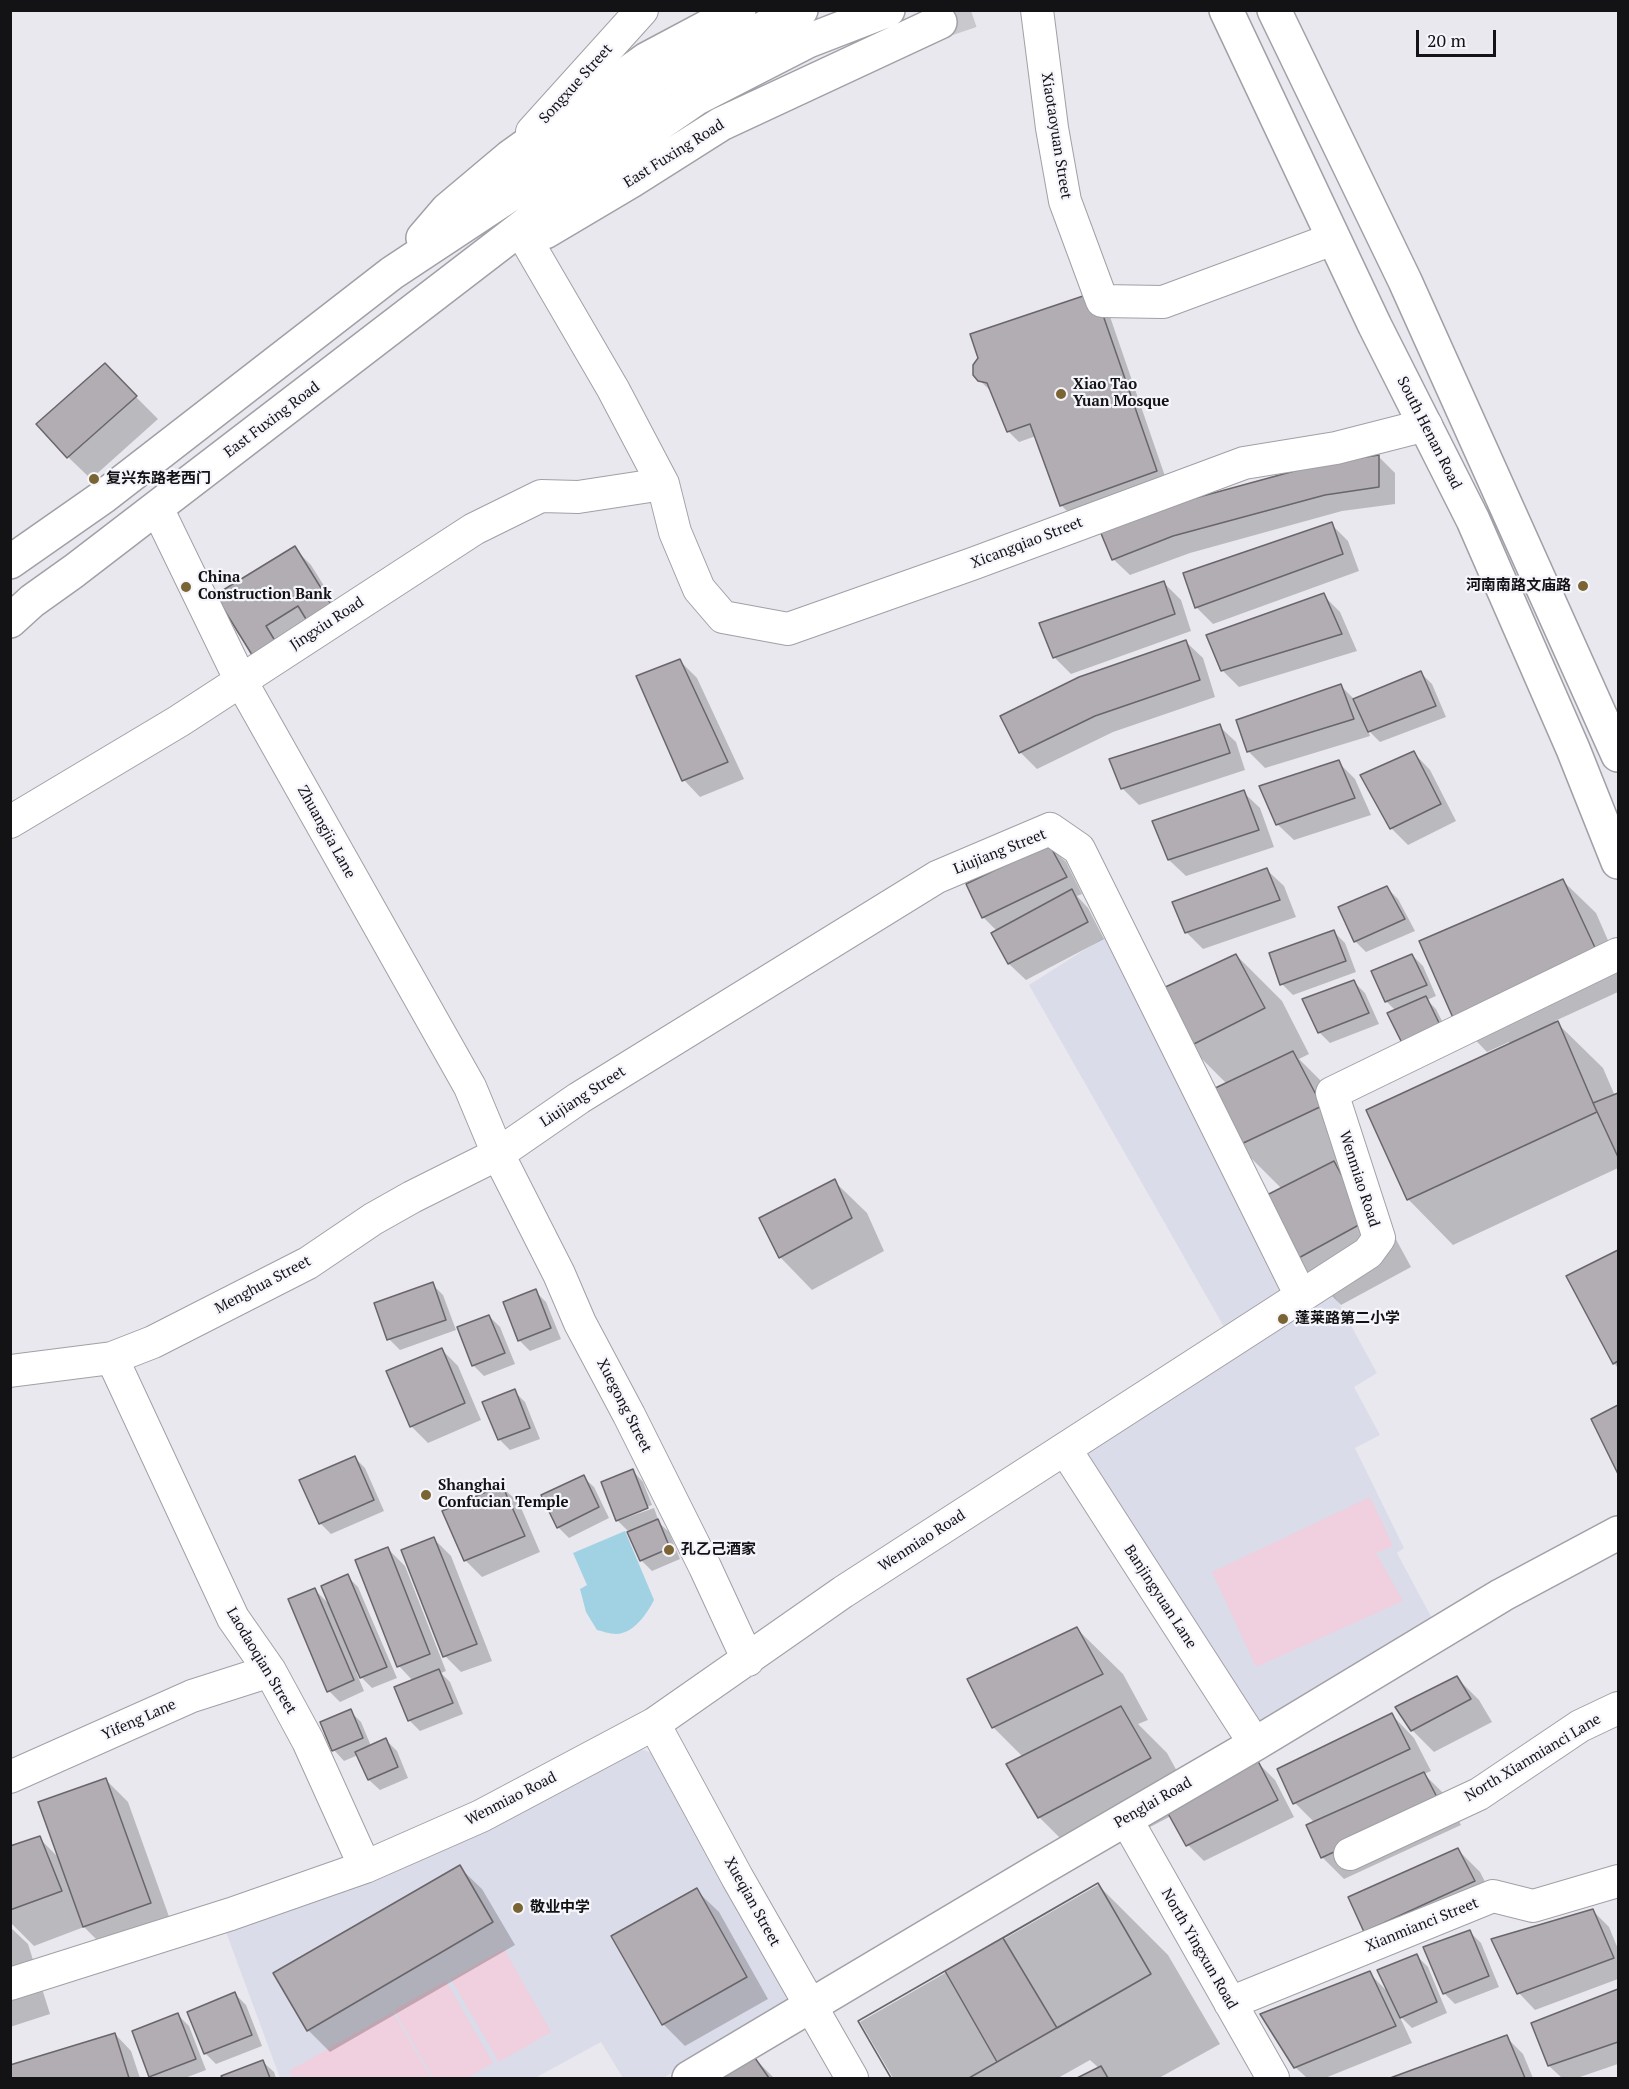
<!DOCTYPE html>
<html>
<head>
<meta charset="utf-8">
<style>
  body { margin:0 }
  #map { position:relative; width:1629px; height:2089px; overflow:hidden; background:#e8e8ee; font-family:"PT Serif",serif }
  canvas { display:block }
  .frame { position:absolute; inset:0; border:12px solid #131315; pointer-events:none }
  .scale { position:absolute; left:1416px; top:30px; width:80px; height:27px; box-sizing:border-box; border:3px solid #131315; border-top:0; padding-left:8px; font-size:18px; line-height:21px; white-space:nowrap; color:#131315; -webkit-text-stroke:4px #f5f5fc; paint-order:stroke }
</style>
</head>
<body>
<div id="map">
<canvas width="1629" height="2089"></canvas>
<div class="frame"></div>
<div class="scale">20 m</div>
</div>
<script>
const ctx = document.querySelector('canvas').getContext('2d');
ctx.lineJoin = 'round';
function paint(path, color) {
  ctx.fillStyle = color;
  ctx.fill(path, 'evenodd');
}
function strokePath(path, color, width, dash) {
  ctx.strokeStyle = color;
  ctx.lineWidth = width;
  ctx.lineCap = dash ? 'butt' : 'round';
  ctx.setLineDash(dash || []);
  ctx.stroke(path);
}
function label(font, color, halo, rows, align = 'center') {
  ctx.font = font + ' "PT Serif","Noto Sans SC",serif';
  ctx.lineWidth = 4.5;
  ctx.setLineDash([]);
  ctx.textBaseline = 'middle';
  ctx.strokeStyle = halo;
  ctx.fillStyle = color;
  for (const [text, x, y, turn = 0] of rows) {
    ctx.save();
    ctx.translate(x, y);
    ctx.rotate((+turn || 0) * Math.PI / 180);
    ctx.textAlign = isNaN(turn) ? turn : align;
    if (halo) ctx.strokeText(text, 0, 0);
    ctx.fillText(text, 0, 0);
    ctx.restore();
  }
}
paint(new Path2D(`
  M 1111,933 L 1301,1296 L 1326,1280 L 1377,1373 L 1354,1387 L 1380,1435 L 1355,1448 L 1404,1548 L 1397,1553 L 1434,1622 L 1257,1724 L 1074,1451 L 1232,1341 L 1029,985 Z
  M 636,1747 L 657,1755 L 795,1999 L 663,2078 L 623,2078 L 601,2042 L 535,2078 L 280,2078 L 226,1932 Z`), '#dbdce9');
paint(new Path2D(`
  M 1370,1497 L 1393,1546 L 1376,1553 L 1403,1601 L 1256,1667 L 1212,1572 Z
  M 504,1949 L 551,2032 L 499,2062 L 451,1979 Z
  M 446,1981 L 493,2063 L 467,2078 L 433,2078 L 394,2010 Z
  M 393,2012 L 431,2078 L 293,2078 L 289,2071 Z`), '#f0cfde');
paint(new Path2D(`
  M 625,1531 L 654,1600 C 647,1614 633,1634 616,1634 C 610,1634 602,1631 597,1630 L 586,1612 L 580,1589 L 587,1585 L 573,1553 Z`), '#a1d2e3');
paint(new Path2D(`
  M 1106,305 L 1167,482 L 1072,516 L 1061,505 L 1036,436 L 1019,442 L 1008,431 L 992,392 L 979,380 Z
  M 104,365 L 158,419 L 91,479 L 68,457 Z
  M 1379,457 L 1395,473 L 1395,504 L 1342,511 L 1190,553 L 1130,575 L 1113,559 Z
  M 1331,524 L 1348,541 L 1359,571 L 1213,624 L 1196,607 Z
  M 294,548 L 311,565 L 349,626 L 293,661 L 217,595 Z
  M 1164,583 L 1181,600 L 1191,631 L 1071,674 L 1054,657 Z
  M 1323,595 L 1340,612 L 1357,651 L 1239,687 L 1222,670 Z
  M 1186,642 L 1203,658 L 1215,697 L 1113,732 L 1037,769 L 1020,752 Z
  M 680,661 L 697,678 L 744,779 L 700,797 L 684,780 L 638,677 Z
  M 1421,673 L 1432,684 L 1446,717 L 1380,742 L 1368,730 L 1370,736 L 1265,768 L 1248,751 L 1340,685 L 1355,700 Z
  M 1219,726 L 1236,742 L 1245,770 L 1139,805 L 1122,788 Z
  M 1414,753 L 1430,770 L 1456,821 L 1408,845 L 1391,828 L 1362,775 Z
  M 1338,762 L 1355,779 L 1371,815 L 1294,840 L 1277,824 Z
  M 1243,792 L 1260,808 L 1274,847 L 1186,876 L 1169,860 Z
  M 1049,846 L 1066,862 L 1082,894 L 1077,896 L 1088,908 L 1104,939 L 1026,980 L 1009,964 L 993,934 L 997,931 L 983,917 Z
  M 1267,870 L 1284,886 L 1296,917 L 1203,949 L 1187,933 L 1174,903 Z
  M 1563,881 L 1596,913 L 1618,963 L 1618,992 L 1555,1021 L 1603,1068 L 1615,1096 L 1618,1094 L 1618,1168 L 1453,1245 L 1408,1199 L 1510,1045 L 1509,1042 L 1487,1052 L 1455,1019 Z
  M 1387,888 L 1398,899 L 1415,931 L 1366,952 L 1355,941 Z
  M 1334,932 L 1345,943 L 1356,972 L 1293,995 L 1282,984 Z
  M 1236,955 L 1282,1001 L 1309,1054 L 1299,1059 L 1338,1098 L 1366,1152 L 1336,1166 L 1379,1208 L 1411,1267 L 1341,1305 L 1296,1260 L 1282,1189 L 1238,1145 L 1227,1084 L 1189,1046 Z
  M 1412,955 L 1423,966 L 1436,996 L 1427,1000 L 1436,1009 L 1451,1039 L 1396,1011 L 1386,1001 Z
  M 1354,982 L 1365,993 L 1379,1024 L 1330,1043 L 1319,1032 Z
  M 834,1181 L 867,1213 L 884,1251 L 812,1290 L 780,1257 Z
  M 1618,1251 L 1618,1368 L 1614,1363 L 1568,1276 Z
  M 432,1284 L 443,1295 L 456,1330 L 400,1350 L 389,1339 Z
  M 535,1291 L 546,1302 L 561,1339 L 530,1351 L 519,1340 Z
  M 489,1316 L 500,1327 L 515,1364 L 484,1376 L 473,1365 Z
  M 441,1349 L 458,1366 L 481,1420 L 428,1443 L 411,1426 Z
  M 514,1391 L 525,1402 L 540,1439 L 510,1450 L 499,1439 Z
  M 1618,1407 L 1618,1470 L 1593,1420 Z
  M 354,1457 L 365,1468 L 384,1511 L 331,1534 L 320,1523 Z
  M 633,1471 L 643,1482 L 652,1505 L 620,1517 L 620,1520 L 654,1508 L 658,1519 L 656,1520 L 669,1532 L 680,1559 L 652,1571 L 641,1560 L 630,1533 L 617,1520 Z
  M 583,1477 L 594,1487 L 609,1518 L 569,1538 L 558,1527 Z
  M 502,1487 L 519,1503 L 540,1552 L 482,1577 L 465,1560 L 444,1511 Z
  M 434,1539 L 451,1556 L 492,1661 L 461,1672 L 445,1656 Z
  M 388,1549 L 405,1566 L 446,1671 L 441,1673 L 450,1682 L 463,1714 L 420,1731 L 409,1720 L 413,1681 L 399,1666 Z
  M 347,1576 L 358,1587 L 397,1678 L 372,1688 L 356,1672 L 364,1691 L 340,1702 L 329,1691 L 315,1590 L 331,1606 Z
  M 1077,1629 L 1123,1674 L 1148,1720 L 1138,1724 L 1167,1753 L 1191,1797 L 1258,1763 L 1275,1780 L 1294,1817 L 1204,1861 L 1188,1845 L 1171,1816 L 1084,1862 L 1039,1817 L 1023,1757 L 993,1727 Z
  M 1457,1678 L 1479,1700 L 1492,1722 L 1434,1752 L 1412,1730 Z
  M 350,1711 L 361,1722 L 371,1746 L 386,1740 L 397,1751 L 408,1778 L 380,1790 L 369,1780 L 358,1755 L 344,1761 L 334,1750 Z
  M 1392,1715 L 1414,1738 L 1431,1771 L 1424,1774 L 1446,1796 L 1461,1825 L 1344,1879 L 1322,1857 L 1315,1823 L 1295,1803 Z
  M 105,1779 L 128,1802 L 172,1925 L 106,1949 L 84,1927 L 34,1946 L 10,1922 L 10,1848 L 39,1838 L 60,1859 Z
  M 1458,1850 L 1480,1872 L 1496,1903 L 1365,1931 Z
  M 459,1867 L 482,1889 L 515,1945 L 330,2052 L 308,2030 Z
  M 1098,1885 L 1168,1955 L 1220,2044 L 1159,2078 L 1080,2078 L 1100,2069 L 1090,2060 L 1058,2078 L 893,2078 L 860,2022 Z
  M 696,1890 L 719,1912 L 768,1999 L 685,2046 L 663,2024 Z
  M 1593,1911 L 1609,1927 L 1618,1949 L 1618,1979 L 1535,2010 L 1519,1993 Z
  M 10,1927 L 28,1944 L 50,2014 L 10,2027 Z
  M 1470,1932 L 1481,1943 L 1499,1987 L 1455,2004 L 1444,1993 Z
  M 1417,1956 L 1428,1967 L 1447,2013 L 1412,2028 L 1399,2015 L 1412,2043 L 1325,2078 L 1307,2078 L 1295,2067 L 1369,1973 L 1389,1993 Z
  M 1618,1990 L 1618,2064 L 1577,2078 L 1562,2078 L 1549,2066 L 1533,2024 Z
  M 235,1994 L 246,2005 L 262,2046 L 216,2064 L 205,2053 Z
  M 178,2015 L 189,2026 L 206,2070 L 185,2078 L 153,2078 L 134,2032 Z
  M 115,2034 L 131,2051 L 140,2078 L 10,2078 L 10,2067 Z
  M 1506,2037 L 1523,2054 L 1533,2078 L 1394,2078 Z
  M 755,2059 L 774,2078 L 722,2078 Z
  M 263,2062 L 274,2072 L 276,2078 L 224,2078 L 223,2076 Z`), '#0003');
const building = new Path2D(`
  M 1095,292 L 1157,471 L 1060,506 L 1030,424 L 1007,432 L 987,383 L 978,381 L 973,375 L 973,365 L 978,358 L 970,334 Z
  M 105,363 L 137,396 L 67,458 L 36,424 Z
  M 1379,455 L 1379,487 L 1325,495 L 1173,536 L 1112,560 L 1100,531 L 1166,506 L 1320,464 Z
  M 1332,522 L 1343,554 L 1195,608 L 1183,573 Z
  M 295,546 L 334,609 L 309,624 L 298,606 L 266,626 L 277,644 L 254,658 L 215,595 Z
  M 1164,581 L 1175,614 L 1053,658 L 1039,623 Z
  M 1324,593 L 1342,634 L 1221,671 L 1206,635 Z
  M 1186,640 L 1200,680 L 1095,716 L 1019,753 L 1000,716 L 1079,677 Z
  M 680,659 L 728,762 L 682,781 L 636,676 Z
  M 1421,671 L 1436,706 L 1368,732 L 1353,699 Z
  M 1341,684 L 1354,719 L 1247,752 L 1236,720 Z
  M 1220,724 L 1230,753 L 1121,789 L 1109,759 Z
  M 1414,751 L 1441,804 L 1390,829 L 1360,775 Z
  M 1339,760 L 1355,798 L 1276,825 L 1259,786 Z
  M 1244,790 L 1259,830 L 1168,860 L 1152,821 Z
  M 1049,844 L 1067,877 L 982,918 L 966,884 Z
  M 1267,868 L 1280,900 L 1185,933 L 1172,902 Z
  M 1563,879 L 1598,954 L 1454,1020 L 1419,941 Z
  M 1387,886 L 1405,919 L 1354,942 L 1338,907 Z
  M 1072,889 L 1088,922 L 1008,964 L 991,933 Z
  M 1334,930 L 1346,961 L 1280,985 L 1269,953 Z
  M 1236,954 L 1265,1008 L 1188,1047 L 1159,990 Z
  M 1412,954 L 1427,985 L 1385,1002 L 1371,971 Z
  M 1354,980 L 1369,1013 L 1318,1033 L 1302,999 Z
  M 1426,996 L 1441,1027 L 1402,1043 L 1387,1013 Z
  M 1558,1021 L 1597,1112 L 1407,1200 L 1366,1110 Z
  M 1293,1051 L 1322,1106 L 1237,1146 L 1209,1091 Z
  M 1618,1093 L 1618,1157 L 1593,1103 Z
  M 1334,1161 L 1366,1221 L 1295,1260 L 1261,1198 Z
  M 835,1179 L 852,1218 L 779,1258 L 759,1218 Z
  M 1618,1250 L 1618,1361 L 1613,1364 L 1566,1276 Z
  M 433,1282 L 446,1320 L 387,1340 L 374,1303 Z
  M 536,1289 L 551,1328 L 518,1341 L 503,1302 Z
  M 489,1315 L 505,1353 L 472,1366 L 457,1327 Z
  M 442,1348 L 465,1403 L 410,1427 L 386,1371 Z
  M 515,1389 L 530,1428 L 498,1440 L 482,1402 Z
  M 1618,1405 L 1618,1474 L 1591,1419 Z
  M 355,1456 L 374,1500 L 319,1524 L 299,1480 Z
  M 633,1469 L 648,1508 L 616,1521 L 601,1482 Z
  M 584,1475 L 599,1507 L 557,1528 L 541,1495 Z
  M 502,1485 L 525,1536 L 464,1561 L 442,1511 Z
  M 658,1519 L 670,1548 L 640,1561 L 627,1532 Z
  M 434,1537 L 477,1644 L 443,1657 L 401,1550 Z
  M 388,1547 L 430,1654 L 397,1667 L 355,1560 Z
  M 348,1574 L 387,1667 L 360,1678 L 321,1586 Z
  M 315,1588 L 354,1680 L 327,1692 L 288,1599 Z
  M 1077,1627 L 1103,1674 L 992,1728 L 967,1679 Z
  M 439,1669 L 453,1703 L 408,1721 L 394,1687 Z
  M 1457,1676 L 1471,1699 L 1411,1731 L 1395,1707 Z
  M 1121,1706 L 1151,1758 L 1038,1818 L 1006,1764 Z
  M 351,1709 L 363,1738 L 332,1751 L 320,1722 Z
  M 1392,1713 L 1410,1749 L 1293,1804 L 1277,1769 Z
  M 386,1738 L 398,1767 L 368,1780 L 355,1752 Z
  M 1258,1761 L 1278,1800 L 1186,1846 L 1165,1808 Z
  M 1424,1772 L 1440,1803 L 1321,1858 L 1306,1825 Z
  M 106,1778 L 151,1903 L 83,1927 L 38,1802 Z
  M 40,1836 L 62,1891 L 10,1910 L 10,1846 Z
  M 1458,1848 L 1475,1881 L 1364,1932 L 1348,1897 Z
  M 460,1865 L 493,1922 L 307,2031 L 273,1973 Z
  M 1098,1883 L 1151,1974 L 969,2078 L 891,2078 L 858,2021 Z
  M 1098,1883 L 1151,1974 L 1057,2028 L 1003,1938 Z
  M 697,1888 L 747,1977 L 662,2025 L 611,1936 Z
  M 1593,1909 L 1614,1958 L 1517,1994 L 1491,1939 Z
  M 1470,1930 L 1489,1976 L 1443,1994 L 1423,1947 Z
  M 1417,1954 L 1437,2002 L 1400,2018 L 1377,1970 Z
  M 945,1971 L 997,2062 L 969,2078 L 891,2078 L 858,2021 Z
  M 1370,1971 L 1396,2026 L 1294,2068 L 1260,2014 Z
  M 1618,1989 L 1618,2042 L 1548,2066 L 1531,2023 Z
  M 235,1992 L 252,2035 L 204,2054 L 187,2012 Z
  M 178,2013 L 196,2059 L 149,2077 L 132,2031 Z
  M 115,2033 L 129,2078 L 10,2078 L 10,2065 Z
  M 1507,2035 L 1525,2078 L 1390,2078 Z
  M 755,2058 L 769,2078 L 719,2078 Z
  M 263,2060 L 270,2078 L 223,2078 L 221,2076 Z
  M 1101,2066 L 1108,2078 L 1077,2078 Z`);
paint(building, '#b1adb2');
strokePath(building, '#69656a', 1.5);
strokePath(new Path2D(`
  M 940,22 L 975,10`), '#c8c8cd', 33, [33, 16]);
const minor = new Path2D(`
  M 1037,10 L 1052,128 L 1065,201 L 1102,301 L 1163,302 L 1333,239
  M 532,132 L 642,10
  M 528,243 L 613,389 L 663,484 L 675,532 L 699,589 L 723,617 L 788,629 L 972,564 L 1244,463 L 1336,448 L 1426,425
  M 157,508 L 241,681 L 470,1087 L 498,1154 L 559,1274 L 580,1323 L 629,1415 L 705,1567 L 748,1660
  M 10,822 L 179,721 L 474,529 L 541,496 L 578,497 L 663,484
  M 112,1358 L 233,1618 L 270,1671 L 308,1741 L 365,1867
  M 10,1371 L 112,1358 L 153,1342 L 308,1263 L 373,1219 L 412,1197 L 498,1154 L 579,1098 L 937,877 L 1050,829 L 1079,849 L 1301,1296
  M 1065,1449 L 1255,1744
  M 654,1724 L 737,1877 L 852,2078
  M 10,1777 L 192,1696 L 270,1671
  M 1126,1819 L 1273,2078
  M 1350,1854 L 1479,1794 L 1580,1726 L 1618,1708
  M 10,1984 L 231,1914 L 365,1867 L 481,1816 L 654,1724 L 843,1592 L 1368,1253 L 1379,1238 L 1332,1093 L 1618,954
  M 1230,2003 L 1493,1896 L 1533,1906 L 1618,1881`);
const tertiary = new Path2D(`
  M 689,2078 L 1042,1868 L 1255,1744 L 1502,1595 L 1618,1533`);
const secondary = new Path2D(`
  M 1226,10 L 1375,326 L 1473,520 L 1573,749 L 1618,862
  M 1274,10 L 1405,281 L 1618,755
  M 545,232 L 631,181 L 721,124 L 940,22
  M 423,238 L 447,210 L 510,157 L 647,59 L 739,10
  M 10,562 L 103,497 L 392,273 L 522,187 L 662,82 L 788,15 L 801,10
  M 10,621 L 32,601 L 74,571 L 629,145 L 697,98 L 808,41 L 888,10`);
strokePath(minor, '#a0a0a6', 34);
strokePath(tertiary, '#a0a0a6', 36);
strokePath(secondary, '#a0a0a6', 36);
strokePath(minor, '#fff', 32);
strokePath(tertiary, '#fff', 33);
strokePath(secondary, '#fff', 33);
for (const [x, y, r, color] of [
  [1061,394,6,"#7b6434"],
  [94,479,6,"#7b6434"],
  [1583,586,6,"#7b6434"],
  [186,587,6,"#7b6434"],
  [1283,1319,6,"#7b6434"],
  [426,1495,6,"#7b6434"],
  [669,1550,6,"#7b6434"],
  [518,1908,6,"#7b6434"]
]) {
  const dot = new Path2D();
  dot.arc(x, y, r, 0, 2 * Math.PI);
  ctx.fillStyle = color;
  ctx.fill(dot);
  strokePath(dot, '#f5f5fc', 2);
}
label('15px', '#131315', '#f5f5fc', [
  ["Songxue Street",576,84,-48],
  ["Xiaotaoyuan Street",1056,136,81],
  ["East Fuxing Road",674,154,-32],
  ["East Fuxing Road",272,420,-37],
  ["South Henan Road",1429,433,63],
  ["Xicangqiao Street",1027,543,-21],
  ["Jingxiu Road",327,624,-33],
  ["Zhuangjia Lane",326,832,61],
  ["Liujiang Street",1000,852,-22],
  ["Liujiang Street",583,1097,-33],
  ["Wenmiao Road",1359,1179,72],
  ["Menghua Street",263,1285,-28],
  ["Xuegong Street",624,1406,63],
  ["Wenmiao Road",922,1541,-33],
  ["Banjingyuan Lane",1160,1597,57],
  ["Laodaoqian Street",261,1661,59],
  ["Yifeng Lane",139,1720,-24],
  ["North Xianmianci Lane",1533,1758,-31],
  ["Wenmiao Road",511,1799,-27],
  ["Penglai Road",1153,1803,-30],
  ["Xueqian Street",752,1902,61],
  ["Xianmianci Street",1422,1925,-22],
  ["North Yingxun Road",1199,1949,60]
]);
label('bold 15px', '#131315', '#f5f5fc', [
  ["Xiao Tao",1073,385],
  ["Yuan Mosque",1073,402],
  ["复兴东路老西门",106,479],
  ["China",198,578],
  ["Construction Bank",198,595],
  ["河南南路文庙路",1571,586,"right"],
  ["蓬莱路第二小学",1295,1319],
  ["Shanghai",438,1486],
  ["Confucian Temple",438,1503],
  ["孔乙己酒家",681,1550],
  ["敬业中学",530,1908]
], 'left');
</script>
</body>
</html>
